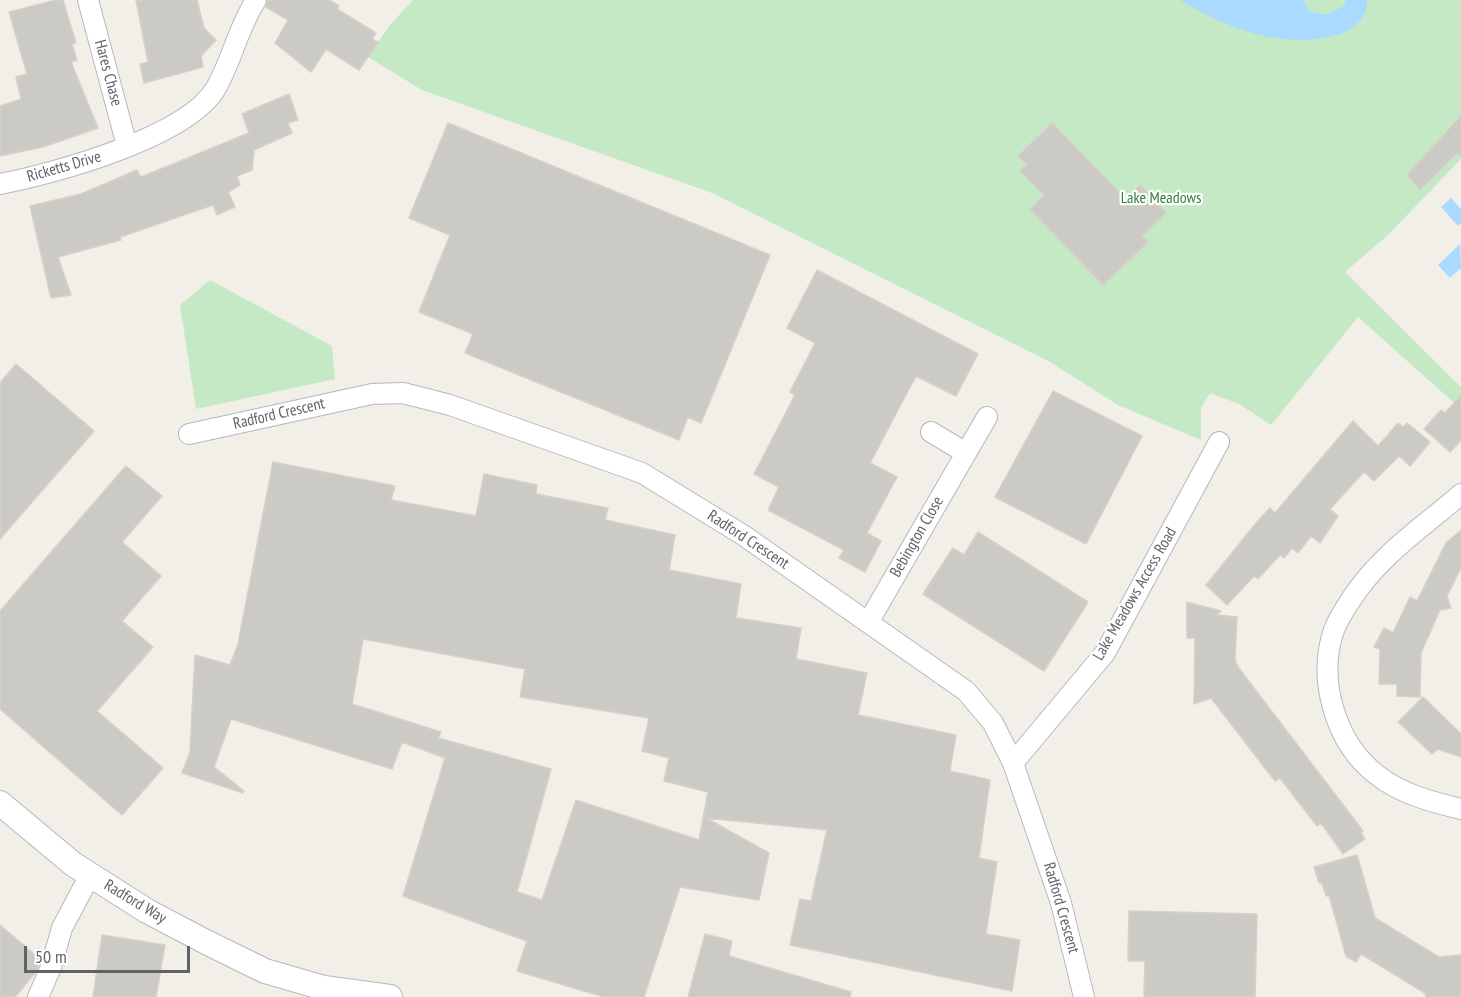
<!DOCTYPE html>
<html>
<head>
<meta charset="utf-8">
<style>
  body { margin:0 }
  #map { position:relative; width:1461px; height:997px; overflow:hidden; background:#f1efe8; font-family:"PT Sans Narrow",sans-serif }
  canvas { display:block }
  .scale { position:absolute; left:24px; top:946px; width:166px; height:27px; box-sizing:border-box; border:3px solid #5f6368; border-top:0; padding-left:8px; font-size:18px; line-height:21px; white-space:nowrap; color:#5f6368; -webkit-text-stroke:4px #fff; paint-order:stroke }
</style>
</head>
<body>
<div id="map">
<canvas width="1461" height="997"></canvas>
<div class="scale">50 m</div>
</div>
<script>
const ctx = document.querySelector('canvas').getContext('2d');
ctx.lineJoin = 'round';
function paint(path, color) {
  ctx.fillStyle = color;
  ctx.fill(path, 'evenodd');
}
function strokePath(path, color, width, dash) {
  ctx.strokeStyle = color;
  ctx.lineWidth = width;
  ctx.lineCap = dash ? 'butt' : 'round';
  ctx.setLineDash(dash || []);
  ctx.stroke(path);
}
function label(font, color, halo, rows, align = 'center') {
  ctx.font = font + ' "PT Sans Narrow",sans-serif';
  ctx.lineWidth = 4.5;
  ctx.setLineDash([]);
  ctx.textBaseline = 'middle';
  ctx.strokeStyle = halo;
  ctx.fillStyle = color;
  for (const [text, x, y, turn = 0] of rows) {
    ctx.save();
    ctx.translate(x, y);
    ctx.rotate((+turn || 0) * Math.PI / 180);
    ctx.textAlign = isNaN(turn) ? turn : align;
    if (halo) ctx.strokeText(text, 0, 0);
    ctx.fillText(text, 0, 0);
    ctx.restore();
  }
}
paint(new Path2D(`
  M 413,0 L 1461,0 L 1461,159 L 1388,235 L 1345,272 L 1461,387 L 1461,409 L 1358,317 L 1271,425 L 1239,404 L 1210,393 L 1201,408 L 1201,440 L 1118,405 L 1050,362 L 712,193 L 422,90 L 368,57 L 389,26 Z
  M 210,280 L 332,346 L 335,379 L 196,409 L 180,305 Z`), '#c5e8c5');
paint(new Path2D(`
  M 1180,0 L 1304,0 L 1308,11 L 1326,15 L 1344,6 L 1346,0 L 1367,0 L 1367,3 C 1362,47 1288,43 1256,34 C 1229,27 1204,14 1180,0 Z
  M 1451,198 L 1461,209 L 1461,223 L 1458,226 L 1441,207 Z
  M 1460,244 L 1461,268 L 1450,278 L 1438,265 Z`), '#aadaff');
const building = new Path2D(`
  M 56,0 L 63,0 L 76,43 L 72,44 L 77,60 L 71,62 L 98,128 L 43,147 L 0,156 L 0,106 L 21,99 L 16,77 L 27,74 L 9,12 Z
  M 136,0 L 197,0 L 204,28 L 216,40 L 201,56 L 203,67 L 144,83 L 140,64 L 148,62 Z
  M 268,0 L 329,0 L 339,6 L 337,9 L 376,33 L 372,39 L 378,42 L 359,70 L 326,49 L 311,72 L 275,43 L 288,20 L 266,7 Z
  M 289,94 L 298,120 L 288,123 L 292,133 L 254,150 L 252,170 L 237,176 L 240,185 L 228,192 L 235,207 L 217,215 L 213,205 L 120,237 L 121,240 L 58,257 L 71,295 L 51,298 L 30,206 L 81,194 L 137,170 L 141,177 L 249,133 L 242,114 Z
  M 1461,116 L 1461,157 L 1457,153 L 1420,190 L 1407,175 Z
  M 448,123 L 770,255 L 701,423 L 688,417 L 679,440 L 465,353 L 473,334 L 419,312 L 450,235 L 409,218 Z
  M 1052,123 L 1126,199 L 1140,185 L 1166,213 L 1142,236 L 1148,242 L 1103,285 L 1030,209 L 1044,195 L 1020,171 L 1027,165 L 1018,156 Z
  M 817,270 L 978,354 L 956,396 L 916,376 L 870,463 L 897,477 L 867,533 L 881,541 L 865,572 L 839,558 L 844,550 L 768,510 L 779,487 L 754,474 L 795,395 L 790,392 L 815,343 L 787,328 Z
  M 16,364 L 94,431 L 0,539 L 0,383 Z
  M 1053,391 L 1142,436 L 1086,544 L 995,497 Z
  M 1461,395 L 1461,440 L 1450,452 L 1424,429 L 1441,410 L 1445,413 Z
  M 1353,421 L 1378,446 L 1398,423 L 1403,427 L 1407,423 L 1430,442 L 1410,466 L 1399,456 L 1374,481 L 1364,472 L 1330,509 L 1338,516 L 1320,543 L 1311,536 L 1298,553 L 1292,548 L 1284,558 L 1280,555 L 1258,579 L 1254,576 L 1227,605 L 1206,585 L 1257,522 L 1270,508 L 1275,513 Z
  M 273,462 L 395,486 L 391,500 L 476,516 L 484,474 L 537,485 L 536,494 L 608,508 L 605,520 L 675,535 L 669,570 L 741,584 L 736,618 L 801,628 L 796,659 L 867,673 L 858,715 L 956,735 L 950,771 L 990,780 L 979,858 L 997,862 L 986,934 L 1020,940 L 1012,991 L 790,945 L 800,899 L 811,901 L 827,830 L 706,818 L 769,853 L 759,900 L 680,887 L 644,997 L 604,997 L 517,971 L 527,941 L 403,896 L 445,758 L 402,742 L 392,769 L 231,719 L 214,767 L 244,791 L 243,793 L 182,773 L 190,752 L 195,655 L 230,665 L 238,644 ZM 363,639 L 525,669 L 520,697 L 649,718 L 642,751 L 669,758 L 664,781 L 708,792 L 699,840 L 576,800 L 542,900 L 517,892 L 551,769 L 438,738 L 441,732 L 352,704 Z
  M 126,466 L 162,496 L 122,542 L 161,576 L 122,621 L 153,647 L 97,711 L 163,768 L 122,815 L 0,709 L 0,611 Z
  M 1461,530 L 1461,568 L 1447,596 L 1451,608 L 1440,610 L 1421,653 L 1420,697 L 1397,696 L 1397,684 L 1379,684 L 1380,649 L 1374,647 L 1384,628 L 1393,633 L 1410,597 L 1417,601 L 1446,543 Z
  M 978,532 L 1088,602 L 1044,671 L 923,594 L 953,548 L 964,555 Z
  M 1187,602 L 1221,611 L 1217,615 L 1237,617 L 1235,659 L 1238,667 L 1363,831 L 1361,833 L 1365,839 L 1343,854 L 1321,823 L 1317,826 L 1280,778 L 1275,781 L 1211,698 L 1194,704 L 1195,638 L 1187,638 Z
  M 1423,697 L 1461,734 L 1461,757 L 1438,749 L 1432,754 L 1398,722 Z
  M 1357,855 L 1375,918 L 1439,957 L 1461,955 L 1461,997 L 1426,997 L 1425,993 L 1361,954 L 1356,962 L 1346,956 L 1329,895 L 1326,896 L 1322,883 L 1319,883 L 1314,867 Z
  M 1129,911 L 1257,914 L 1255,997 L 1144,997 L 1145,961 L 1128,961 Z
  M 0,925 L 41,960 L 36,972 L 15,997 L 0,997 Z
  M 705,934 L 732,941 L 729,956 L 851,992 L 850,997 L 688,997 Z
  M 102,935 L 165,945 L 156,997 L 93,997 Z`);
paint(building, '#cccac5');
strokePath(building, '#d6d1c6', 1.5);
const minor = new Path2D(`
  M 88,0 L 127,146
  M 0,184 C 53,174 188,137 216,88 C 232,60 238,28 256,0
  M 931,432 L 966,453
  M 189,434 L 372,394 L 403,393 L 450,405 L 642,473 L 743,535 L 966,691 L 993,723 L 1013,763 L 1061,903 L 1084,997
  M 1461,494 C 1423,527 1380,555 1352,598 C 1346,607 1338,619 1334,630 C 1317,679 1335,743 1377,775 C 1401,794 1432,802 1461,809
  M 869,621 L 987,417
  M 1013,763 L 1105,653 L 1219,442
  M 38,997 L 51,967 L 62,928 L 90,875`);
const tertiary = new Path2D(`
  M 0,803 L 73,864 L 147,911 L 206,942 L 265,971 L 324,988 L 390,997`);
strokePath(minor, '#b5b8bc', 22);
strokePath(tertiary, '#b5b8bc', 26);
strokePath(minor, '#fff', 20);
strokePath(tertiary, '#fff', 24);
label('16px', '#5f6368', '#fff', [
  ["Hares Chase",108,73,75],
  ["Ricketts Drive",64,167,-16],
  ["Radford Crescent",279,414,-13],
  ["Bebington Close",917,537,-60],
  ["Radford Crescent",748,540,33],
  ["Lake Meadows Access Road",1135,594,-60],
  ["Radford Way",135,902,31],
  ["Radford Crescent",1061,908,74]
]);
label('16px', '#348238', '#fff', [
  ["Lake Meadows",1161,198]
]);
</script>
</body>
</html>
